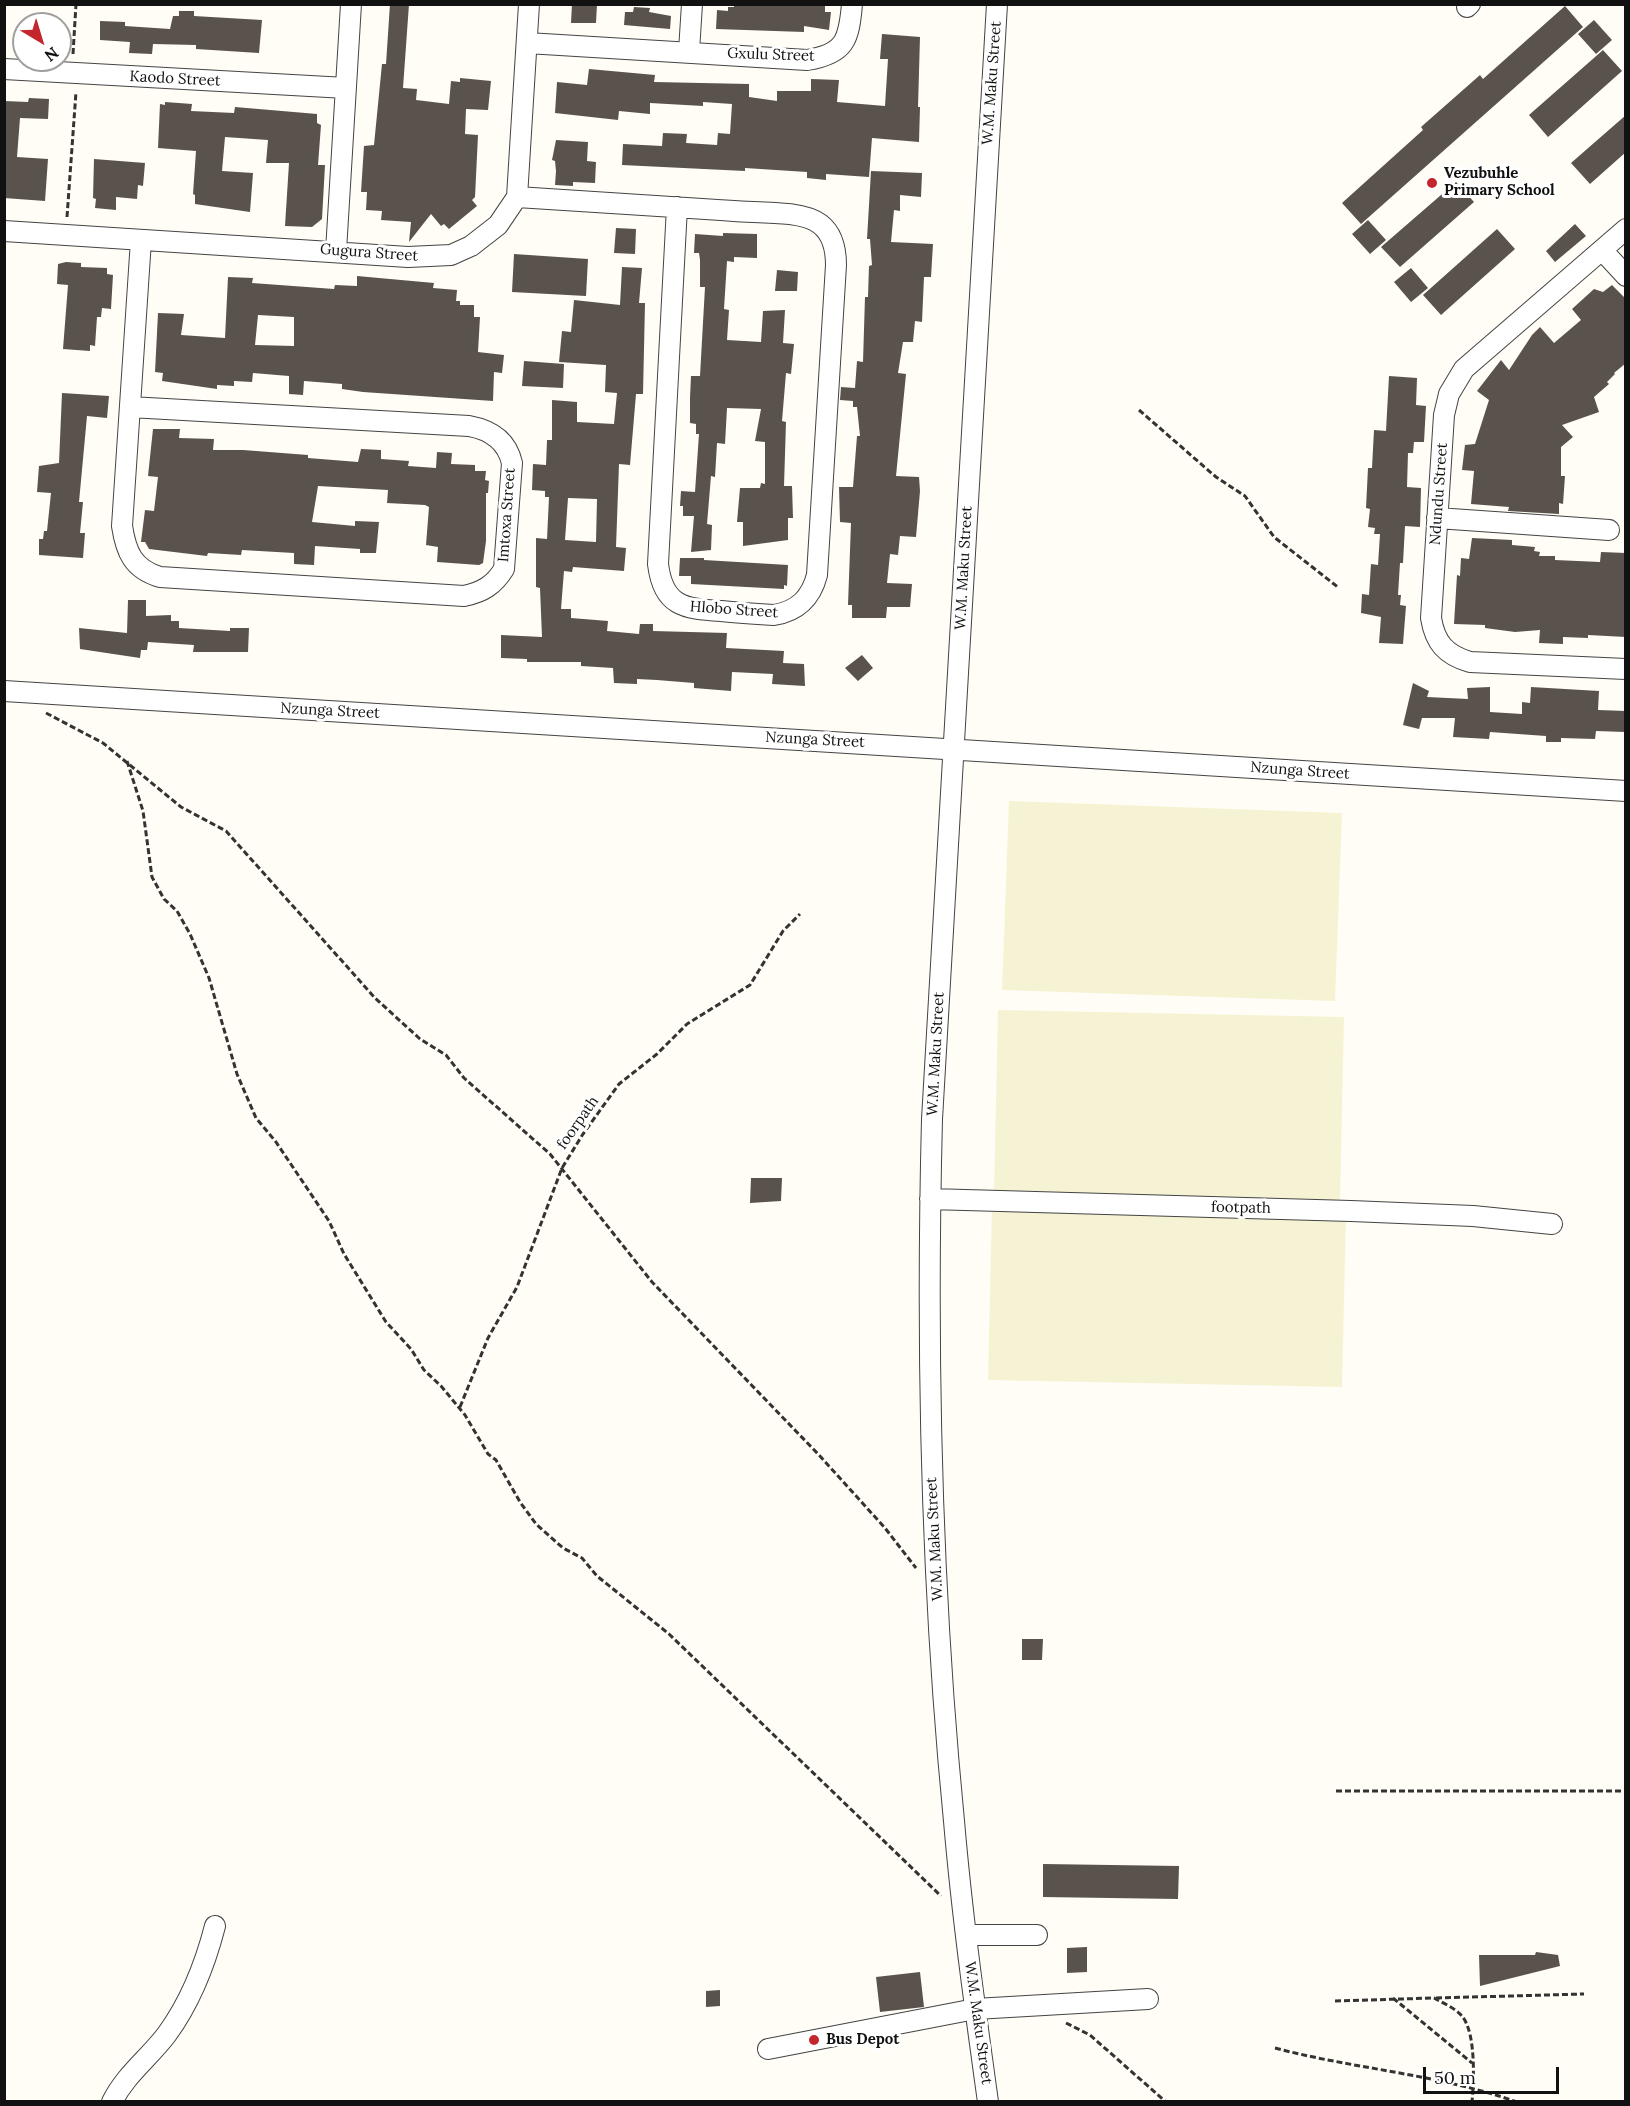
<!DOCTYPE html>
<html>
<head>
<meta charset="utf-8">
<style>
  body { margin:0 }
  #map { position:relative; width:1630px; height:2106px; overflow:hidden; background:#fffdf5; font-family:Lora,serif }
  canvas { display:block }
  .frame { position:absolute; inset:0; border:6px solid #111; pointer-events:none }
  .north { position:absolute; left:12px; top:12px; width:60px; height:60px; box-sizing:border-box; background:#fff; border:2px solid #a0a0a0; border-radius:50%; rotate:142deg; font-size:16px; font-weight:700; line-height:24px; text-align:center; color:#111 }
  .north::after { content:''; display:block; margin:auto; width:21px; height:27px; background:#c4262e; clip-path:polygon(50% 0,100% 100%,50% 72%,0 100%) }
  .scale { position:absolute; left:1423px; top:2067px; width:136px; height:27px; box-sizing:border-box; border:3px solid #111; border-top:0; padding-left:8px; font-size:18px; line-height:21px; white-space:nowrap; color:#111; -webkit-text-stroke:4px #fff; paint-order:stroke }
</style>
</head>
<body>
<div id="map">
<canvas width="1630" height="2106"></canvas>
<div class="frame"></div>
<div class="north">N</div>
<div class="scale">50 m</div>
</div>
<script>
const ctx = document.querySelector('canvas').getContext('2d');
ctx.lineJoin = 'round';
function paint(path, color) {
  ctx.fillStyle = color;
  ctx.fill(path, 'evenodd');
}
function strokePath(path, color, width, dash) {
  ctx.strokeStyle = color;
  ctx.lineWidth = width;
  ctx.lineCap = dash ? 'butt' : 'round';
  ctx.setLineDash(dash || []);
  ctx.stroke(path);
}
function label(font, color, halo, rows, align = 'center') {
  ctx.font = font + ' Lora,serif';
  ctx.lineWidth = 6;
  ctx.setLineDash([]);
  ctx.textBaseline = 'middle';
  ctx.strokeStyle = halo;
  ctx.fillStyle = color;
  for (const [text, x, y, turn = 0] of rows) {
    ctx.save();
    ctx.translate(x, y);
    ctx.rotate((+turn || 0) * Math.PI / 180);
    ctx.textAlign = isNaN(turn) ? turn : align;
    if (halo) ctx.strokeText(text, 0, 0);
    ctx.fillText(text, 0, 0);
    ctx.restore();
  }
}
paint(new Path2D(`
  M 1009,801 L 1342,813 L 1335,1001 L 1002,990 Z
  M 998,1010 L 1344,1017 L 1340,1201 L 994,1194 Z
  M 992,1206 L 1346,1213 L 1342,1387 L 988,1380 Z`), '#f6f3d4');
paint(new Path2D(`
  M 390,4 L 409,4 L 403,88 L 417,89 L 416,100 L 449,104 L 451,81 L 460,82 L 460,78 L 491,81 L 488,110 L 466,109 L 465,134 L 478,135 L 475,197 L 472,200 L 477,206 L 449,229 L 444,224 L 441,226 L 431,214 L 409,242 L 411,222 L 381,220 L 382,211 L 366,210 L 367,192 L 361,192 L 364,146 L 374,145 L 382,64 L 386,64 Z
  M 572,4 L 597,4 L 596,23 L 571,23 Z
  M 734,4 L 825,4 L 825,12 L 831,12 L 829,30 L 804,26 L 804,32 L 716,29 L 717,10 L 728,11 L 728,7 L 734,7 Z
  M 1565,6 L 1583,27 L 1361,224 L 1342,203 L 1423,130 L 1421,127 L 1480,75 L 1483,79 Z
  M 634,7 L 650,8 L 649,12 L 671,16 L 670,29 L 624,25 L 625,12 L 633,12 Z
  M 179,11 L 194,11 L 194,16 L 262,20 L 259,53 L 196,49 L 196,45 L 153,44 L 152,54 L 129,53 L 130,42 L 100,40 L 100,21 L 125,22 L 125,26 L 170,29 L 173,16 L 179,16 Z
  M 1594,20 L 1612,40 L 1596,54 L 1578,34 Z
  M 882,34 L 920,37 L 918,107 L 920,107 L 919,142 L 872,138 L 869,177 L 826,174 L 826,180 L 807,178 L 807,172 L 745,168 L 745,171 L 622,165 L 623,144 L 662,146 L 663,133 L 687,134 L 686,143 L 717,145 L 718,133 L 730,134 L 732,104 L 703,102 L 703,106 L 650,103 L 650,114 L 619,111 L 618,120 L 555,113 L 557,82 L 587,85 L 589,69 L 655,75 L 654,82 L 749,84 L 749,97 L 777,101 L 777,91 L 811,91 L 811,79 L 839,80 L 837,102 L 885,106 L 888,59 L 880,59 Z
  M 1603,50 L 1622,71 L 1548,137 L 1529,115 Z
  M 29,98 L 49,99 L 48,119 L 20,118 L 17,157 L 48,159 L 45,201 L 4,198 L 4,101 L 28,102 Z
  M 165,102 L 192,104 L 191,111 L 234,113 L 235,107 L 317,114 L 317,123 L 321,125 L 318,165 L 325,165 L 322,219 L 312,227 L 285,226 L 289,163 L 266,163 L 268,140 L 225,137 L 222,171 L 253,173 L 250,212 L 195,204 L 195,195 L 193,194 L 196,151 L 158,148 L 160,104 L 165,105 Z
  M 1626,115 L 1626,152 L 1590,184 L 1571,163 Z
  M 556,140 L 588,142 L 587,161 L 596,162 L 595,183 L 573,182 L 573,186 L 555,185 L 556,171 L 555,161 L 552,160 Z
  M 94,159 L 145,163 L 143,186 L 138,185 L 137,199 L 116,197 L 116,210 L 95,208 L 96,199 L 93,198 Z
  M 871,171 L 922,173 L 921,197 L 900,195 L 900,211 L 894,210 L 891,242 L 933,244 L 931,277 L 924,277 L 922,322 L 915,321 L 913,342 L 903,342 L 898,373 L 906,374 L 896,476 L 919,477 L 920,491 L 916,537 L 900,536 L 898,555 L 890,554 L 887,583 L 912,584 L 910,607 L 887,607 L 886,618 L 852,618 L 852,605 L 848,605 L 851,523 L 840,522 L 839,487 L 853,487 L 857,436 L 860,436 L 857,407 L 853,407 L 853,401 L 840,400 L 841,387 L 855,388 L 857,361 L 863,362 L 865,297 L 868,297 L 869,266 L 872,265 L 870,239 L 867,239 Z
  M 1456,182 L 1474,202 L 1400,267 L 1381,247 Z
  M 1368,220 L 1386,240 L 1370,254 L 1352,234 Z
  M 1575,224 L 1586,236 L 1555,262 L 1546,251 Z
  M 616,228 L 636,229 L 635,254 L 614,253 Z
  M 1497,229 L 1515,249 L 1441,315 L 1423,295 Z
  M 723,233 L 757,234 L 757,258 L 734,257 L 734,262 L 727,261 L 724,309 L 729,310 L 727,340 L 761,342 L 763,311 L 785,310 L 783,343 L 794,344 L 791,374 L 786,373 L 782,421 L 786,422 L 784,486 L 792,486 L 793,518 L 788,518 L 788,540 L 743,546 L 743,522 L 737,522 L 740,488 L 760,488 L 761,483 L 765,484 L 765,442 L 755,441 L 761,409 L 727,408 L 725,444 L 717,443 L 715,477 L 711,476 L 707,524 L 712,525 L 711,550 L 691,552 L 694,516 L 683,516 L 683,506 L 680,506 L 681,491 L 695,492 L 699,434 L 696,434 L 696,424 L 690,423 L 690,398 L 691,376 L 700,376 L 705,287 L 700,287 L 700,260 L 699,253 L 694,253 L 695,234 L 723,236 Z
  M 514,254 L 588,259 L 586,296 L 512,292 Z
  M 66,262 L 81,263 L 81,267 L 107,268 L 107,274 L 113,275 L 111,309 L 102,308 L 101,317 L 97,317 L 95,346 L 90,345 L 90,351 L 63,349 L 68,285 L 57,284 L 58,264 Z
  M 622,267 L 642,268 L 639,303 L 645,303 L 643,394 L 636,394 L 630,465 L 619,464 L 616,547 L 626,548 L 624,571 L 573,567 L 572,572 L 564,571 L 561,609 L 571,609 L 571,618 L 608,621 L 607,631 L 639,634 L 640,624 L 653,624 L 653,631 L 727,633 L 726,648 L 784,651 L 783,663 L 804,664 L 805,686 L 772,684 L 773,674 L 732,672 L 731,691 L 694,688 L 694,683 L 657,680 L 637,679 L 637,684 L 614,683 L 613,668 L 581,666 L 581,662 L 527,662 L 527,659 L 501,658 L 501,635 L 542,637 L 540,588 L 536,587 L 536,538 L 547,539 L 549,497 L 545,497 L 545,491 L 532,490 L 533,464 L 546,465 L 547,440 L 552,440 L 552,400 L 577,402 L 577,422 L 614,424 L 617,393 L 605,392 L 606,365 L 559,362 L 562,331 L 571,332 L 574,300 L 620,305 ZM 568,498 L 597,499 L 596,542 L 565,540 Z
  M 1411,268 L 1428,288 L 1411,302 L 1394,282 Z
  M 777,270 L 798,272 L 797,291 L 775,291 Z
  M 357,276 L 434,283 L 433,288 L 457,290 L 456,301 L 460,301 L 460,305 L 474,305 L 474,317 L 480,317 L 478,352 L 504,355 L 502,373 L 494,372 L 493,401 L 363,392 L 342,389 L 342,384 L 304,381 L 303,395 L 289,394 L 289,376 L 253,373 L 252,382 L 234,381 L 234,386 L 217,385 L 217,389 L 162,381 L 163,373 L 155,372 L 158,313 L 184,314 L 181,335 L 225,338 L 228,277 L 253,278 L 252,283 L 334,289 L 335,285 L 357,286 ZM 258,315 L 294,317 L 294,346 L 255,345 Z
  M 1612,285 L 1626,299 L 1626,363 L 1614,373 L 1615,374 L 1607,382 L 1609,384 L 1594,397 L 1599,412 L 1562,425 L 1573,437 L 1561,447 L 1561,476 L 1565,476 L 1563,504 L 1559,503 L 1559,514 L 1508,511 L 1509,507 L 1471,504 L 1474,471 L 1462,470 L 1465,445 L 1475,444 L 1489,400 L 1477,391 L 1501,360 L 1509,370 L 1532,335 L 1540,327 L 1554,343 L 1581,320 L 1572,309 L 1594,289 L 1603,292 Z
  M 524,361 L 564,364 L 563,388 L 522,386 Z
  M 1389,376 L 1417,378 L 1416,405 L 1426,406 L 1424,442 L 1414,442 L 1413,453 L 1408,453 L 1407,487 L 1421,488 L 1420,527 L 1405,526 L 1403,563 L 1400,563 L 1398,595 L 1401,595 L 1400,605 L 1406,606 L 1403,644 L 1379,643 L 1381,617 L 1361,613 L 1362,594 L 1369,595 L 1371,564 L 1378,565 L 1380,534 L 1374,534 L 1375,528 L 1368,527 L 1370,509 L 1366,508 L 1368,468 L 1372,468 L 1374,430 L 1386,431 Z
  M 62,393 L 109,396 L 107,418 L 87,416 L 79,502 L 83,502 L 80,533 L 85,533 L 83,558 L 39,555 L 39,539 L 43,539 L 44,531 L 47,531 L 51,493 L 37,492 L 39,466 L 59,463 Z
  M 153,429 L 180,429 L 179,438 L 214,439 L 213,450 L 243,450 L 308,455 L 308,458 L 358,462 L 361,449 L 381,450 L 381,459 L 409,461 L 408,466 L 436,468 L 437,452 L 452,453 L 451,464 L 475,465 L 475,471 L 486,471 L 485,480 L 489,481 L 488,493 L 486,493 L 486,541 L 483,563 L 479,565 L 437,562 L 438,547 L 426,545 L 429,507 L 425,505 L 387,503 L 388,490 L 318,486 L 312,522 L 355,526 L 355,521 L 379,522 L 376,553 L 360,553 L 360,549 L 315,546 L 314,565 L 294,564 L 294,553 L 242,550 L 241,555 L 208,553 L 207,556 L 149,549 L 145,542 L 141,542 L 145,510 L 154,511 L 158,477 L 148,476 Z
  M 1472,538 L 1512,540 L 1512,545 L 1535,547 L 1534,551 L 1540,552 L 1539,556 L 1555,556 L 1555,560 L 1600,562 L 1601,552 L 1626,553 L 1626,637 L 1588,635 L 1588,638 L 1563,637 L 1563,644 L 1539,643 L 1540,630 L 1515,632 L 1485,628 L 1485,625 L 1454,624 L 1457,575 L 1460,576 L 1461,558 L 1469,559 Z
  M 680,558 L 704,558 L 704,560 L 788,565 L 787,586 L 784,585 L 784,589 L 691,584 L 691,576 L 679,576 Z
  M 128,600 L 146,600 L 146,616 L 171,615 L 171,621 L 179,621 L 179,628 L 230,631 L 230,628 L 249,628 L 248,652 L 193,652 L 194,645 L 148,642 L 147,650 L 141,650 L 140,658 L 80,649 L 79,628 L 127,633 Z
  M 862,655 L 873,668 L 858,681 L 845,668 Z
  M 1413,683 L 1429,691 L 1427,697 L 1468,699 L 1467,688 L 1490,687 L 1490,712 L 1522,714 L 1522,702 L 1530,703 L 1531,687 L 1599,691 L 1598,710 L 1626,711 L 1625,732 L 1596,731 L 1595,739 L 1561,738 L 1561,742 L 1546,742 L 1546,736 L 1490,732 L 1489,739 L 1453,737 L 1455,718 L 1422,718 L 1419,729 L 1403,725 Z
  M 751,1178 L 782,1178 L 781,1201 L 750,1203 Z
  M 1022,1639 L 1043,1639 L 1042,1660 L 1022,1660 Z
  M 1043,1864 L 1179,1866 L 1178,1899 L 1043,1897 Z
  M 1087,1947 L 1087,1972 L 1067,1973 L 1067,1948 Z
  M 1536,1952 L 1558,1955 L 1560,1966 L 1480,1986 L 1479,1955 L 1535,1955 Z
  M 920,1972 L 924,2007 L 880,2012 L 876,1977 Z
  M 720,1990 L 720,2006 L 706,2007 L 706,1991 Z`), '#5a524d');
const minor = new Path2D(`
  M 1467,7 L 1470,4
  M 527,43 L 807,60 C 845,54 849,40 852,4
  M 689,51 L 692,4
  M 4,69 L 346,88
  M 517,197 C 590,202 662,206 734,211 C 756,213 802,210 820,224 C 833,234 836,249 836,265 L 817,575 C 811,598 798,611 774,615 C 756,614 739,613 721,611 C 684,609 663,606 658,564 L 677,207
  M 1626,229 L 1464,369 L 1449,394 L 1444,415 L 1431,618 C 1435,643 1446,655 1470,662 L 1626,669
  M 4,231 L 408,257 L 451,255 L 471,246 L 498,225 L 517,197 L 529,4
  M 1602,250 L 1626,276
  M 336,251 L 351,4
  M 130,407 L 469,426 C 491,430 507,441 512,463 L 504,569 C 494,585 483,592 464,596 L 160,577 C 133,569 126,552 122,526 L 141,240
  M 1437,518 L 1609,530
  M 4,691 L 1626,791
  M 930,1199 L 1351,1211 L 1473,1216 L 1552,1224
  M 966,1935 L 1037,1935
  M 768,2049 L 975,2009 L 1148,1999
  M 112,2102 C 126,2074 149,2058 167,2034 C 191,2001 205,1965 215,1926
  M 988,2102 C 975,2008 962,1915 954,1821 C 931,1588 926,1353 932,1119 L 997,4`);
strokePath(minor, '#444', 22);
strokePath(new Path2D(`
  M 73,54 L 76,4
  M 67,217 L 76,92
  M 1139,410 L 1216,477 L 1245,496 L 1274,537 L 1339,588
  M 46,713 L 103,743 L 181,807 L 226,831 L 375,998 L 420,1039 L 446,1055 L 464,1078 L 550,1154 L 652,1282 L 819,1455 L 885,1528 L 916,1568
  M 127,761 L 143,811 L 152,877 L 164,899 L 177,911 L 190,934 L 209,978 L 237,1074 L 256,1118 L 276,1142 L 329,1221 L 344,1254 L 386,1322 L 411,1349 L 424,1370 L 441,1386 L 465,1415 L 488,1454 L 496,1460 L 520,1502 L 536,1524 L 563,1548 L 582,1558 L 597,1576 L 669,1634 L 941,1896
  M 460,1407 L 488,1338 L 517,1287 L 562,1168 L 583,1134 L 619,1084 L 657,1054 L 687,1024 L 750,985 L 783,931 L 800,914
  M 1336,1791 L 1626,1791
  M 1393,1998 L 1472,2063
  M 1436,1998 L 1584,1994
  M 1335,2001 L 1434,1998 C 1443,2003 1455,2008 1462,2016 C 1476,2033 1474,2080 1472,2102
  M 1066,2023 L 1090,2035 L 1166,2102
  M 1275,2048 C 1354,2069 1438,2074 1517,2102`), '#333', 3, [6, 3]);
strokePath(minor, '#fff', 20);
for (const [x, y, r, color] of [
  [1432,183,6,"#c4262e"],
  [814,2040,6,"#c4262e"]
]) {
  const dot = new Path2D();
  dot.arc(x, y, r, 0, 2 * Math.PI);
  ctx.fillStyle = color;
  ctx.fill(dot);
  strokePath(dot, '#fff', 2);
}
label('15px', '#111', '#fff', [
  ["Gxulu Street",771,55,2],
  ["Kaodo Street",175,79,3],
  ["W.M. Maku Street",992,83,-86],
  ["Gugura Street",369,253,4],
  ["Ndundu Street",1439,494,-86],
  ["Imtoxa Street",507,515,-86],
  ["W.M. Maku Street",964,568,-87],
  ["Hlobo Street",734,610,4],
  ["Nzunga Street",330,711,3],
  ["Nzunga Street",815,740,3],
  ["Nzunga Street",1300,771,4],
  ["W.M. Maku Street",936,1054,-87],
  ["foorpath",578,1123,-55],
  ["footpath",1241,1208,1],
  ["W.M. Maku Street",935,1539,-93],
  ["W.M. Maku Street",978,2023,82]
]);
label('bold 15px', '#111', '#fff', [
  ["Vezubuhle",1444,174],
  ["Primary School",1444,191],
  ["Bus Depot",826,2040]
], 'left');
</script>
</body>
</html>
